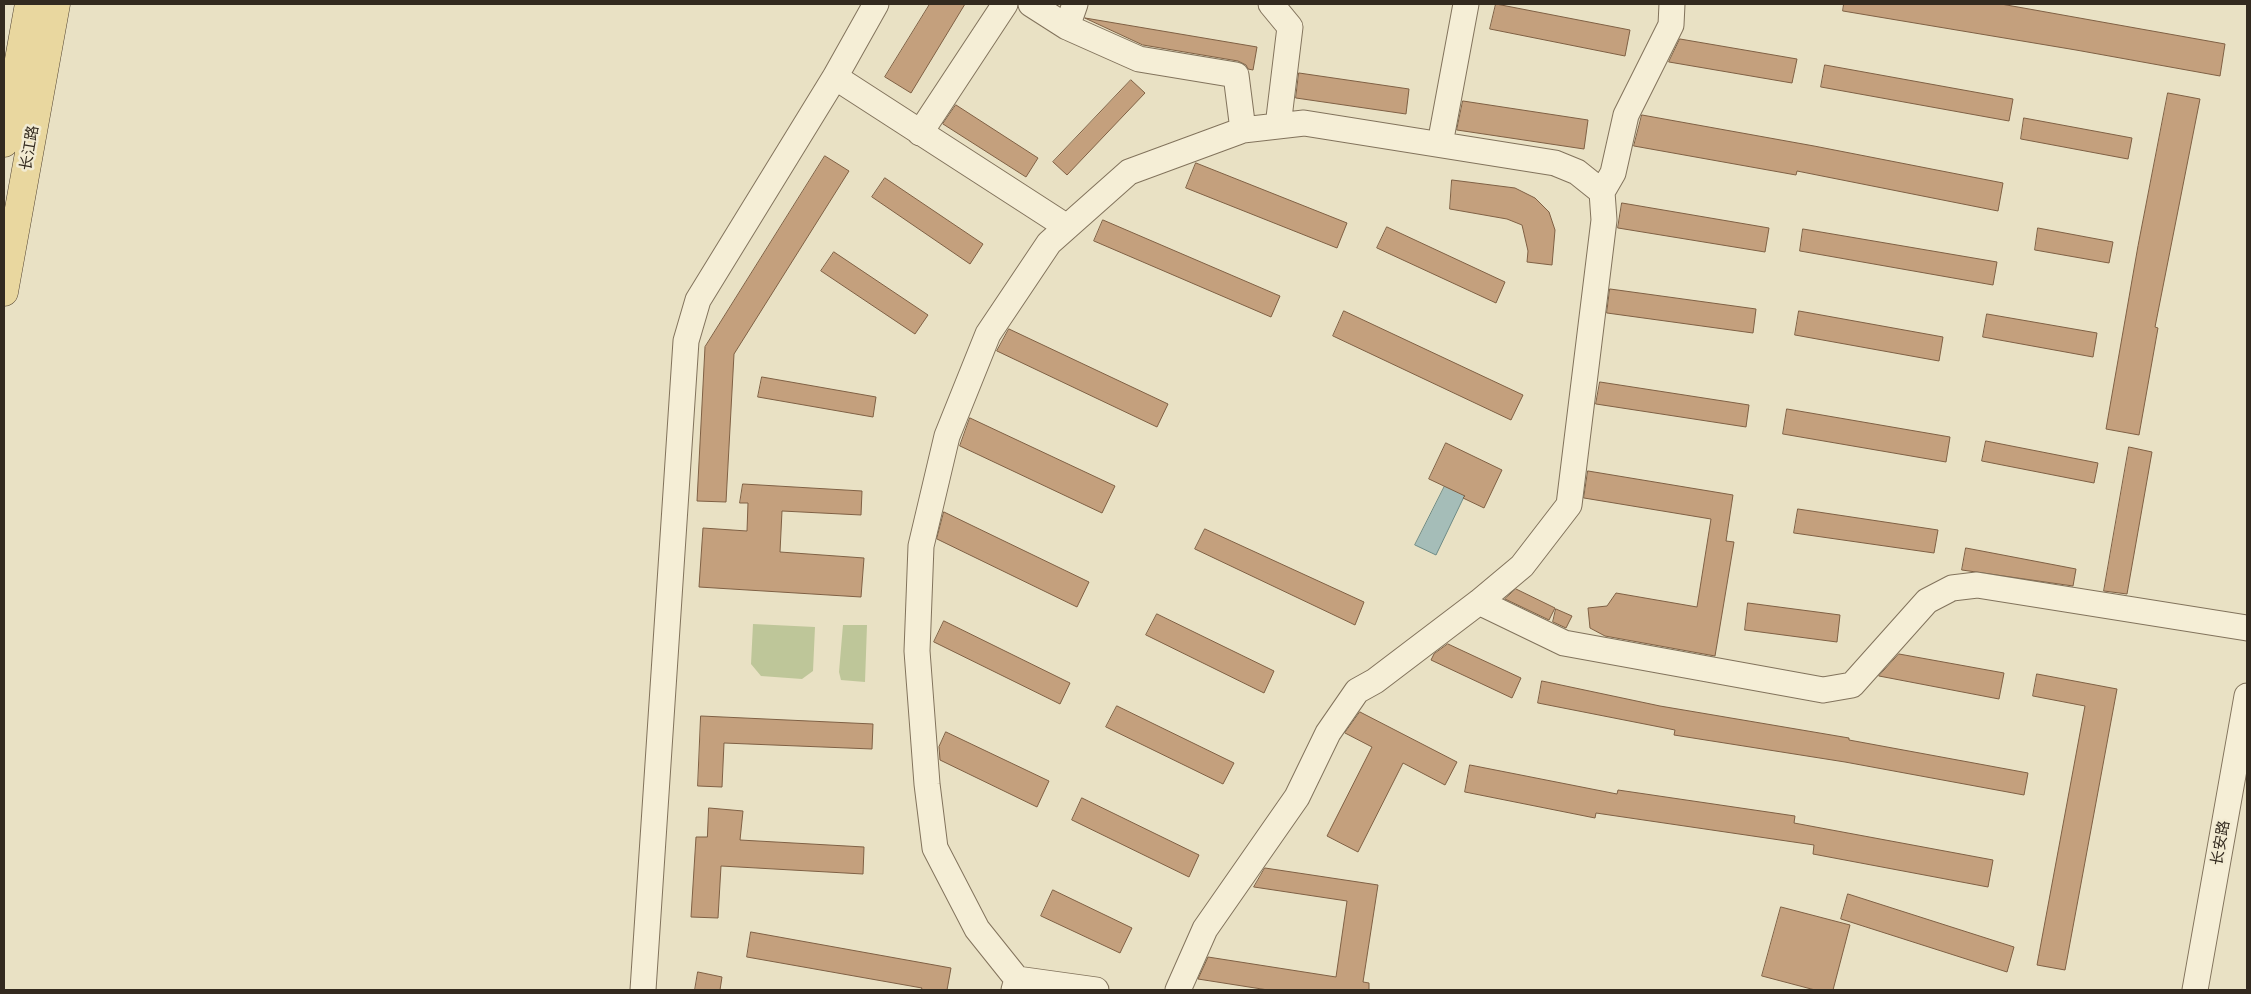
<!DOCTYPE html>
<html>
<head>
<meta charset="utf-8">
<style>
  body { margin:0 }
  #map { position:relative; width:2251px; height:994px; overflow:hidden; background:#e9e1c4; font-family:Merriweather,serif }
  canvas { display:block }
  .frame { position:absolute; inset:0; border:5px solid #332a1f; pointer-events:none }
</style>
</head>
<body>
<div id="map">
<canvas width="2251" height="994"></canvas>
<div class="frame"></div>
</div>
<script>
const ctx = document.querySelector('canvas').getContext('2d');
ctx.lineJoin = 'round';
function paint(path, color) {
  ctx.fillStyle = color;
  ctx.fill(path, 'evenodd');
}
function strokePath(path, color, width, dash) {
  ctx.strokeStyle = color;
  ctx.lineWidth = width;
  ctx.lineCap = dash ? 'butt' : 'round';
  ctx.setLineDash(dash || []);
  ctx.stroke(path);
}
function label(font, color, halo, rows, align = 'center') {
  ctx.font = font + ' Merriweather,"Noto Sans SC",serif';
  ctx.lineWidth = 5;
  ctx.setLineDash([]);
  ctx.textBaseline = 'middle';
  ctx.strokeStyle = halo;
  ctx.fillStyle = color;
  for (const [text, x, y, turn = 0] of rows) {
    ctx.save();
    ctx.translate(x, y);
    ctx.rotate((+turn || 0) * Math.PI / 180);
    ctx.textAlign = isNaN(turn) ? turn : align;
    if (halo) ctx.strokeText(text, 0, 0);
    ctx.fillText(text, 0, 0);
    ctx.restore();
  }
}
paint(new Path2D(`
  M 753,624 L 815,627 L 813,671 L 802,679 L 761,676 L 751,664 Z
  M 843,625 L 867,625 L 865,682 L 841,680 L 839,672 Z`), '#bec699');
const water = new Path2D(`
  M 1454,468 L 1473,478 L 1436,555 L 1415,545 Z`);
paint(water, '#a5bdb8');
strokePath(water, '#6d8a85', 1);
const building = new Path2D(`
  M 930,4 L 965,4 L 911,93 L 885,77 Z
  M 1496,4 L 1630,30 L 1625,56 L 1490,29 Z
  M 1844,4 L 2001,4 L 2225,44 L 2220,76 L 2076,50 L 1843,11 Z
  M 1085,18 L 1257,47 L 1253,70 L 1248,69 L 1246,65 L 1238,61 L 1143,45 Z
  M 1680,39 L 1797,59 L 1792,83 L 1669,62 Z
  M 1825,65 L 2013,99 L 2009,121 L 1821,87 Z
  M 1299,73 L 1409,89 L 1406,114 L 1296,98 Z
  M 1131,80 L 1145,93 L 1067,175 L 1053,162 Z
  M 2168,93 L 2200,99 L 2155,327 L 2158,328 L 2139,435 L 2106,429 L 2138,246 Z
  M 1463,101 L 1588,120 L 1584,149 L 1457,130 Z
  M 956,105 L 1038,158 L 1026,177 L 943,124 Z
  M 1642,115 L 1814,146 L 2003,183 L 1998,211 L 1797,171 L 1796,175 L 1634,146 Z
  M 2024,118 L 2132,138 L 2128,159 L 2021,139 Z
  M 825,156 L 849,171 L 734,354 L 726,502 L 697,501 L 705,347 Z
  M 1196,163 L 1347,223 L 1337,248 L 1186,188 Z
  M 885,178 L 983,244 L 970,264 L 872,197 Z
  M 1452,180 L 1515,188 L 1535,198 L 1549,212 L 1555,230 L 1552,265 L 1527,262 L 1528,251 L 1522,225 L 1507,219 L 1450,209 Z
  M 1622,203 L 1769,228 L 1765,252 L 1618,228 Z
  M 1103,220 L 1280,296 L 1271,317 L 1094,241 Z
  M 1387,227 L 1505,282 L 1496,303 L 1377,248 Z
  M 2038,228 L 2113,242 L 2109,263 L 2035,250 Z
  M 1803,229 L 1997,262 L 1993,285 L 1800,251 Z
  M 834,252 L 928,315 L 915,334 L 821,271 Z
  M 1610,289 L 1756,309 L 1753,333 L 1607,313 Z
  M 1344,311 L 1523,395 L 1511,420 L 1333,336 Z
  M 1799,311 L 1943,337 L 1939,361 L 1795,335 Z
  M 1987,314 L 2097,333 L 2093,357 L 1983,337 Z
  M 1009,329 L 1168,404 L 1157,427 L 997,351 Z
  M 762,377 L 876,397 L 873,417 L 758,397 Z
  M 1600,382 L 1749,405 L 1746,427 L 1596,404 Z
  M 1787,409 L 1950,437 L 1946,462 L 1783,434 Z
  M 970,418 L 1115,486 L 1102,513 L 960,446 Z
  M 1986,441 L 2098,463 L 2094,483 L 1982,461 Z
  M 1446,443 L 1502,470 L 1484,508 L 1463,498 L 1465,496 L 1429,479 Z
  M 2129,447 L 2152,452 L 2127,594 L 2104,591 Z
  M 1588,471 L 1733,495 L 1726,541 L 1734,542 L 1715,656 L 1605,636 L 1590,628 L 1588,608 L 1607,606 L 1616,593 L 1697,607 L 1711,519 L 1584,498 Z
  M 743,484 L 862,491 L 861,515 L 782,511 L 780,552 L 864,558 L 861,597 L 699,587 L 703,528 L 747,531 L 748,503 L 740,503 Z
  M 1798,509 L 1938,530 L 1934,553 L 1794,533 Z
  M 944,512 L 1089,582 L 1077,607 L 937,539 Z
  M 1205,529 L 1364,602 L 1355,625 L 1195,549 Z
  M 1966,548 L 2076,569 L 2073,586 L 1962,570 Z
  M 1516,589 L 1555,608 L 1549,620 L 1505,599 Z
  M 1748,603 L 1840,615 L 1837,642 L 1745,630 Z
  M 1556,609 L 1572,616 L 1566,628 L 1553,622 Z
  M 1157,614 L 1274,671 L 1264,693 L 1146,635 Z
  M 944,621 L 1070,683 L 1060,704 L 934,642 Z
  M 1448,644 L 1521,678 L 1512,698 L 1431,660 L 1434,654 Z
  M 1899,654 L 2004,673 L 1999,699 L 1879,676 Z
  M 2037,674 L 2117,689 L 2065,970 L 2037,965 L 2085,706 L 2033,696 Z
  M 1542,681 L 1660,706 L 1849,738 L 1849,740 L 2028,773 L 2024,795 L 1845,762 L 1674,735 L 1675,730 L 1538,703 Z
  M 1117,706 L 1234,763 L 1223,784 L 1106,727 Z
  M 1360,712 L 1457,762 L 1445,785 L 1403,763 L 1358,852 L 1327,836 L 1372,747 L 1345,733 Z
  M 701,716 L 873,724 L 872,749 L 724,743 L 722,787 L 698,786 Z
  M 946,732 L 1049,781 L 1037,807 L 940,760 L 939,747 Z
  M 1470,765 L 1617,794 L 1618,790 L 1795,816 L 1794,823 L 1993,860 L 1988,887 L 1813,854 L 1814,845 L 1596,813 L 1595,818 L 1465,792 Z
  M 1082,798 L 1199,855 L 1189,877 L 1072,820 Z
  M 709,808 L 743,811 L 740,840 L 864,847 L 863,874 L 721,866 L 718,918 L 691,917 L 696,837 L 707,837 Z
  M 1265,868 L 1378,885 L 1363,982 L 1369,983 L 1369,990 L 1268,990 L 1198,979 L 1208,957 L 1336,977 L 1347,901 L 1254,887 Z
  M 1053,890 L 1132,928 L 1120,953 L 1041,916 Z
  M 1848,894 L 2014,947 L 2007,972 L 1841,919 Z
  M 1781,907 L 1850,925 L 1833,990 L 1815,990 L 1762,976 Z
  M 751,932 L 951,968 L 947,990 L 921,990 L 922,988 L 747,957 Z
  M 698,972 L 722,977 L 720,990 L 695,990 Z`);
paint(building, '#c4a07d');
strokePath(building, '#7f6044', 1);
const minor = new Path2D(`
  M 1031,4 L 1067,27 L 1075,4
  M 1271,4 L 1290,27 L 1278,126
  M 1067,27 L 1139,59 L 1236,75 L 1243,130
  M 835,77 L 1067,227
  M 920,133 L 1005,4
  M 1440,144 L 1466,4
  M 1602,192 L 1613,173 L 1626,115 L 1671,25 L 1672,4
  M 1479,602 L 1564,643 L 1823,690 L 1852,685 L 1927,601 L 1952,588 L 1977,585 L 2247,628
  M 1017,979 L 977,929 L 935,848 L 927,784 L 917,651 L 921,546 L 947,436 L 988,334 L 1049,243 L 1129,172 L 1243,130 L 1304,123 L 1555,163 L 1577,172 L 1602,192 L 1604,220 L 1569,505 L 1522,566 L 1479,602 L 1375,681 L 1357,691 L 1328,733 L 1297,797 L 1205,929 L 1178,990
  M 643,990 L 686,341 L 698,300 L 835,77 L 876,4
  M 1014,990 L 1017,979 L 1096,990
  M 2195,990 L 2247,696`);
const major = new Path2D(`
  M 4,143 L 29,4
  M 4,292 L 56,4`);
strokePath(minor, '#82735c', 27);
strokePath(major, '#504130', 29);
strokePath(minor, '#f5eed6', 25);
strokePath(major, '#e9d79f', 28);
label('15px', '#332a1f', '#f2ebd2', [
  ["长江路",30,148,-80],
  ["长安路",2221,843,-80]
]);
</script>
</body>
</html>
